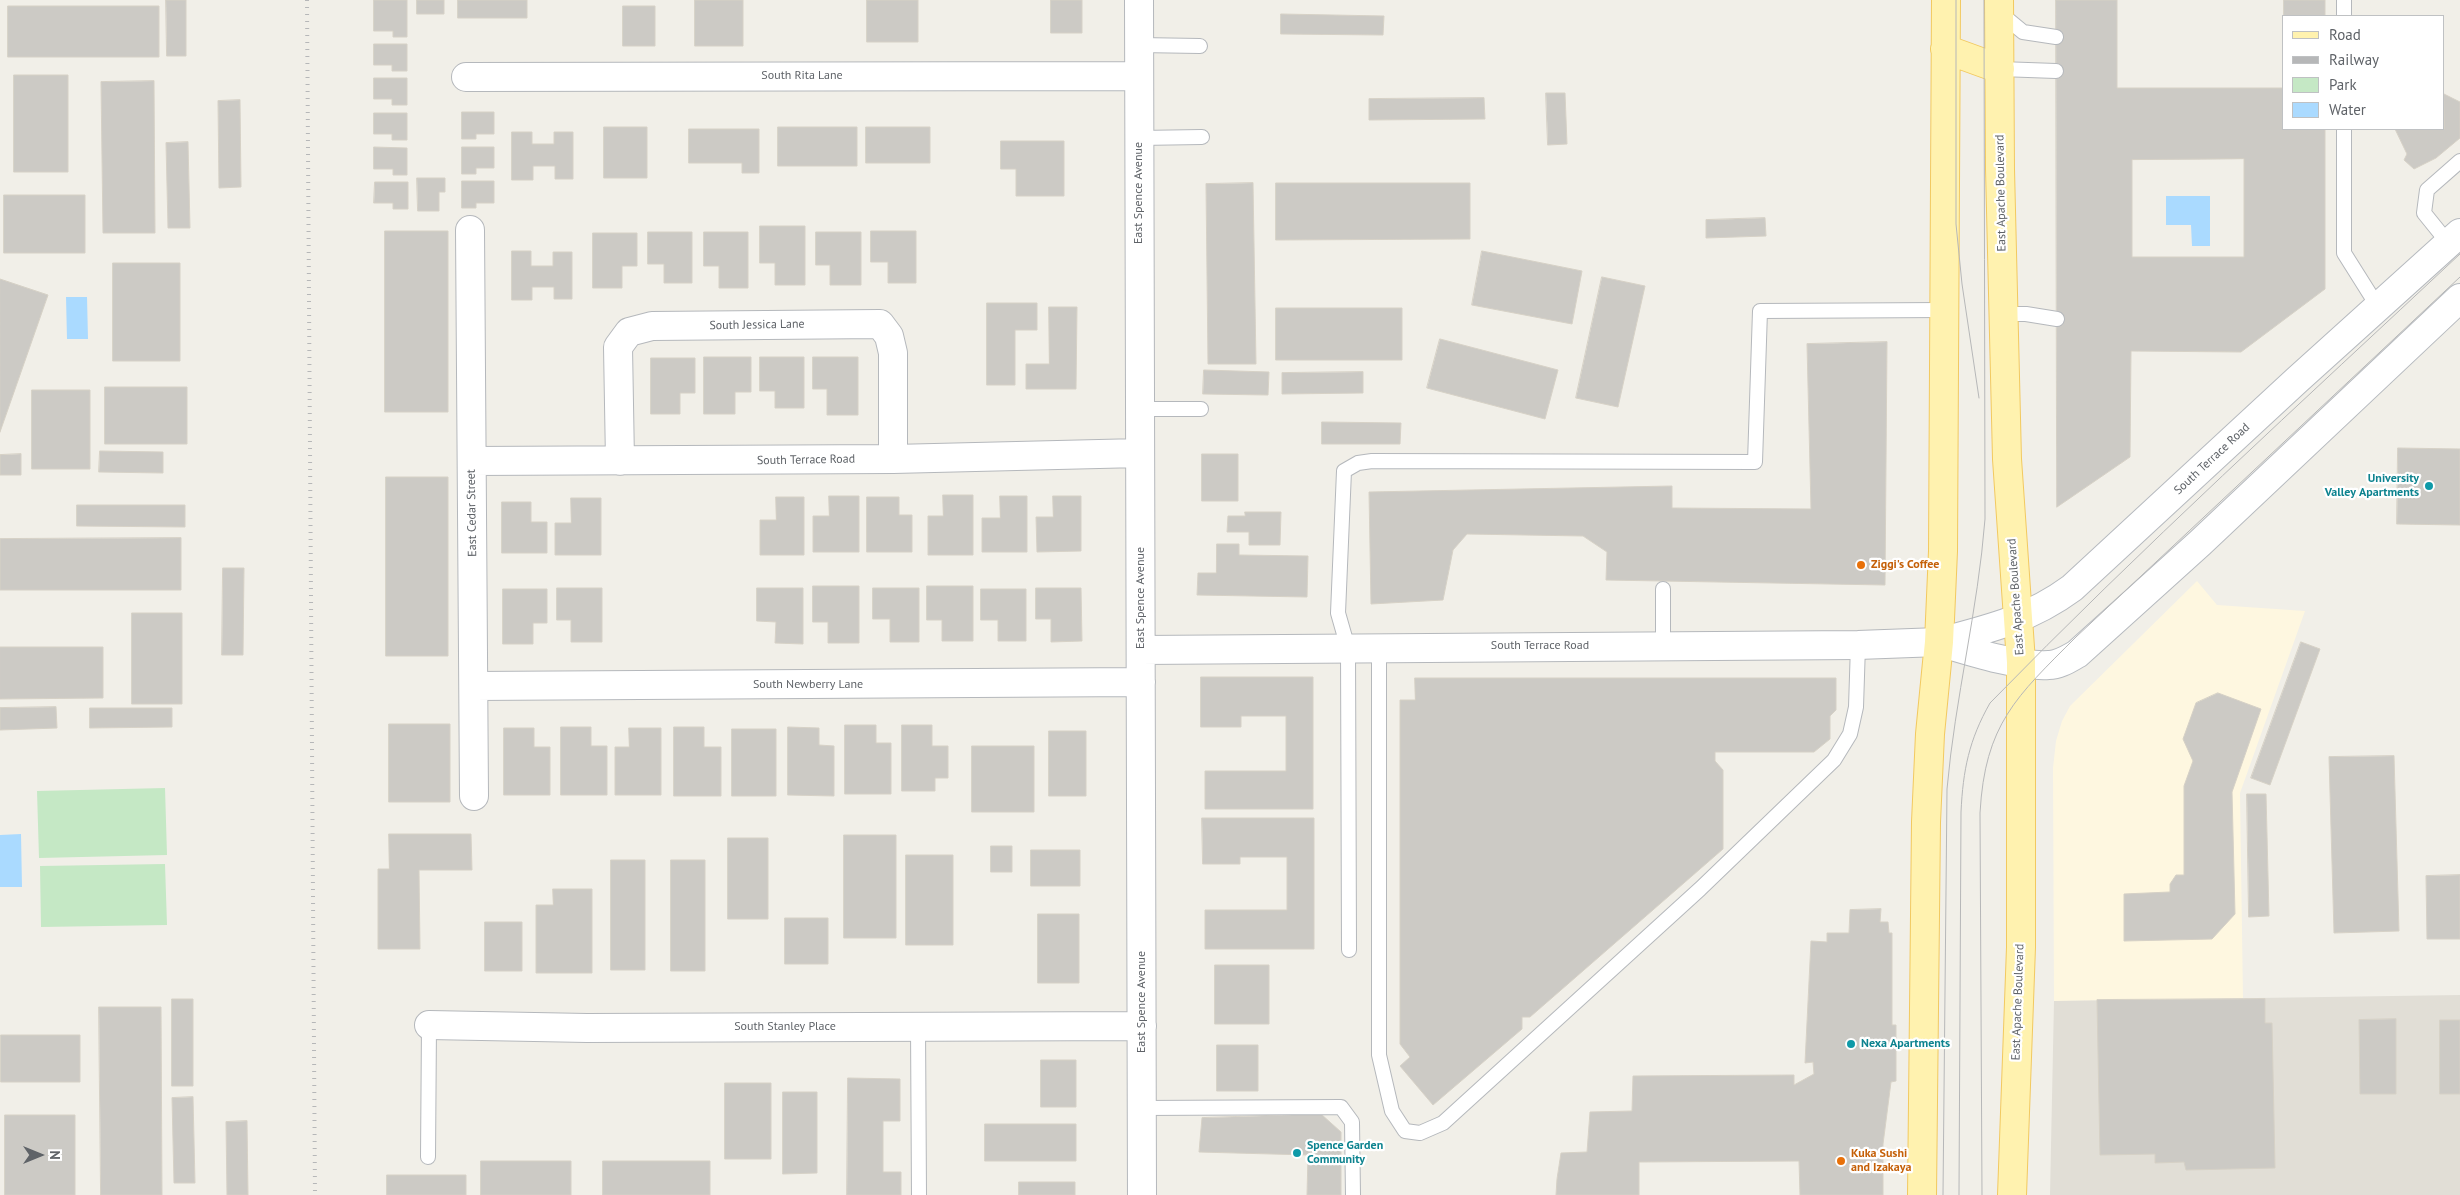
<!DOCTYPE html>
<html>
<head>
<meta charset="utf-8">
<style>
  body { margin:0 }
  #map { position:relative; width:2460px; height:1195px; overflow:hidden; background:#f1efe8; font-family:"PT Sans",sans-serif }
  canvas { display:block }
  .legend { position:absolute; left:2282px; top:15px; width:162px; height:115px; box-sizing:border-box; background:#fff; border:1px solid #bfc1c3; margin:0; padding:6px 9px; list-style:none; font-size:15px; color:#5f6368 }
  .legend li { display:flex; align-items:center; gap:10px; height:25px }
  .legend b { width:25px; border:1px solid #bfc1c3 }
  .north { position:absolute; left:15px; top:1130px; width:50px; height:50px; -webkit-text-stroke:4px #fff; paint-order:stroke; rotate:90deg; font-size:14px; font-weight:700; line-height:20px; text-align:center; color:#5f6368 }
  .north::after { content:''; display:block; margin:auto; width:18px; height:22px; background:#5f6368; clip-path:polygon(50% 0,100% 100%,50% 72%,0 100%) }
</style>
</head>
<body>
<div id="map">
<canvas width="2460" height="1195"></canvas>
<ul class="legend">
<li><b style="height:6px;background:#fff2af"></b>Road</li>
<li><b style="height:6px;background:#b6b7b8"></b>Railway</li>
<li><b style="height:14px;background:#c5e8c5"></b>Park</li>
<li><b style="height:14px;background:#aadaff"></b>Water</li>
</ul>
<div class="north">N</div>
</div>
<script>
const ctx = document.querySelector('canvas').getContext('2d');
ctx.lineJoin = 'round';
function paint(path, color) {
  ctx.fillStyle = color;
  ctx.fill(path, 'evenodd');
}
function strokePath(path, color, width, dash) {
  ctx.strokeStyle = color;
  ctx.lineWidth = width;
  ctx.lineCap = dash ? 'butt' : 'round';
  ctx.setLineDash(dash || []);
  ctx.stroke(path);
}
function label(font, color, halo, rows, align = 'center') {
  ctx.font = font + ' "PT Sans",sans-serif';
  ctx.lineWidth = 4.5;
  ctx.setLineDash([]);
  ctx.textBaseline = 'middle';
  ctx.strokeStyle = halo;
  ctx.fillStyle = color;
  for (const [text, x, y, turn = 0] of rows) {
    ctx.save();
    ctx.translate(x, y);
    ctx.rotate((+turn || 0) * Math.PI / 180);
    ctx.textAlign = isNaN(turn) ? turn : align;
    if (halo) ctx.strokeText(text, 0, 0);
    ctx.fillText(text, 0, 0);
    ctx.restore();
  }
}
paint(new Path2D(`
  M 2197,581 L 2217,605 L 2305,611 L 2240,793 L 2243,999 L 2054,1001 L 2053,768 L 2056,741 L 2062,721 L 2070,706 Z`), '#fef7e0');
paint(new Path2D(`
  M 2460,995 L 2460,1195 L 2050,1195 L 2054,1001 Z`), '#e1ded6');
paint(new Path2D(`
  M 165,788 L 167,855 L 39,858 L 37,791 Z
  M 165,864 L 167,925 L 41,927 L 40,866 Z`), '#c5e8c5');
paint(new Path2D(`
  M 2166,196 L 2210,196 L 2210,246 L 2192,246 L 2191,225 L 2166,225 Z
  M 66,297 L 87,297 L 88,339 L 67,339 Z
  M 21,834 L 22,887 L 0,887 L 0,835 Z`), '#aadaff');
const building = new Path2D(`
  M 166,0 L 186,0 L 186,56 L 167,56 Z
  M 374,0 L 407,0 L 407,37 L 393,37 L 393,31 L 374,31 Z
  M 417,0 L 444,0 L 444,14 L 417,14 Z
  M 458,0 L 527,0 L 527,18 L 458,18 Z
  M 695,0 L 743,0 L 743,46 L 695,46 Z
  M 867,0 L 918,0 L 918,42 L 867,42 Z
  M 1051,0 L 1082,0 L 1082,33 L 1051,33 Z
  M 2056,0 L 2117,0 L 2117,88 L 2284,88 L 2284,129 L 2325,129 L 2325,289 L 2241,352 L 2131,351 L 2130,457 L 2057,507 ZM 2244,159 L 2244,257 L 2132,257 L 2132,160 Z
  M 2284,0 L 2325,0 L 2325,16 L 2284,16 Z
  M 8,6 L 159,6 L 159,57 L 8,57 Z
  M 623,6 L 655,6 L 655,46 L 623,46 Z
  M 1281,14 L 1384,16 L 1383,35 L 1281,34 Z
  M 374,44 L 407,44 L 407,71 L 392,71 L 392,65 L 374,65 Z
  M 14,75 L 68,75 L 68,172 L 14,172 Z
  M 374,78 L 407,78 L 407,105 L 392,105 L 392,99 L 374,99 Z
  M 154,81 L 155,233 L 103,233 L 101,82 Z
  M 1546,93 L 1565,93 L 1567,144 L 1548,145 Z
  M 2444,94 L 2460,102 L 2460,138 L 2436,158 L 2414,169 L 2404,160 L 2407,154 L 2395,129 L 2444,129 Z
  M 1484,98 L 1485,119 L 1369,120 L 1369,99 Z
  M 240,100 L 241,187 L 219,188 L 218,101 Z
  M 462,112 L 494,112 L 494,134 L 476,134 L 476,139 L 462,139 Z
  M 374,113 L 407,113 L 407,140 L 392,140 L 392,134 L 374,134 Z
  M 604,127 L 647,127 L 647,178 L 604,178 Z
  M 778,127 L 857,127 L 857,166 L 778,166 Z
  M 866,127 L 930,127 L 930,163 L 866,163 Z
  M 689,129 L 759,129 L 759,173 L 742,173 L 742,163 L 689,163 Z
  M 512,132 L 532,132 L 532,144 L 554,144 L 554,132 L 573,132 L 573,179 L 555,179 L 555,166 L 533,166 L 533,180 L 512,180 Z
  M 1001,141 L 1064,141 L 1064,196 L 1016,196 L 1016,169 L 1001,169 Z
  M 188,142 L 190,228 L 168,228 L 166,143 Z
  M 374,147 L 407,148 L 407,175 L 393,175 L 393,169 L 374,169 Z
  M 462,147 L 494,147 L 494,168 L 476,168 L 476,174 L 462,174 Z
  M 417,178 L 445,178 L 445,192 L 439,192 L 439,211 L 418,211 Z
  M 462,181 L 494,181 L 494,203 L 476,203 L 476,208 L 462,208 Z
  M 375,182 L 408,182 L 408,209 L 393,209 L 393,203 L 374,203 Z
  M 1253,183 L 1256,364 L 1208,364 L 1206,184 Z
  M 1276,183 L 1470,183 L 1470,239 L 1276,240 Z
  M 4,195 L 85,195 L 85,253 L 4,253 Z
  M 1765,218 L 1766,236 L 1706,238 L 1706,220 Z
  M 760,226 L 805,226 L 805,285 L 775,285 L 775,263 L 760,263 Z
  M 385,231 L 448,231 L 448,412 L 385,412 Z
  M 871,231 L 916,231 L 916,283 L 888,283 L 888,262 L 871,262 Z
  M 648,232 L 692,232 L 692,283 L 664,283 L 664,264 L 648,264 Z
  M 704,232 L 748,232 L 748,288 L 719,288 L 719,266 L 704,266 Z
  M 816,232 L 861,232 L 861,285 L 830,285 L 830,265 L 816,265 Z
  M 593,233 L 637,233 L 637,266 L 622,266 L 622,288 L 593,288 Z
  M 512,251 L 531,251 L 531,266 L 553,266 L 553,252 L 572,252 L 572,299 L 554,299 L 554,287 L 532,287 L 532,300 L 512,300 Z
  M 1482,251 L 1582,271 L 1572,324 L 1472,305 Z
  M 113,263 L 180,263 L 180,361 L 113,361 Z
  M 1602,277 L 1645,286 L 1618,407 L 1576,398 Z
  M 0,279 L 48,295 L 0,432 Z
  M 987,303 L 1037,303 L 1037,330 L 1015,330 L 1015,385 L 987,385 Z
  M 1049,307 L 1077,307 L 1076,389 L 1026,389 L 1026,364 L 1049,364 Z
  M 1276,308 L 1402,308 L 1402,360 L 1276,360 Z
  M 1440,339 L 1558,370 L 1545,419 L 1427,388 Z
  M 1887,342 L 1885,585 L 1606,580 L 1607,552 L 1583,536 L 1467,534 L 1453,550 L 1443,600 L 1371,604 L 1369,492 L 1672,486 L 1672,508 L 1811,509 L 1807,344 Z
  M 704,357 L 751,357 L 751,392 L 735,392 L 735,414 L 704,414 Z
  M 760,357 L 804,357 L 804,408 L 775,408 L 775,391 L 760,391 Z
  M 813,357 L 858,357 L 858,415 L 827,415 L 827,389 L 813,389 Z
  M 651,358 L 695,358 L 695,393 L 680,393 L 680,414 L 651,414 Z
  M 1204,370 L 1269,372 L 1268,395 L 1203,394 Z
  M 1363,372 L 1363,393 L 1282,394 L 1282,373 Z
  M 105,387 L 187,387 L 187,444 L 105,444 Z
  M 32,390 L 90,390 L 90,469 L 32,469 Z
  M 1322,422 L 1401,423 L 1400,444 L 1322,444 Z
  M 2398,448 L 2460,449 L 2460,525 L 2397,524 Z
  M 100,451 L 163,452 L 163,473 L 99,472 Z
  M 21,454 L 21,475 L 0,475 L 0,455 Z
  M 1202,454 L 1238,454 L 1238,501 L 1202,501 Z
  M 386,477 L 448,477 L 448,656 L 386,656 Z
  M 943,495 L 973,495 L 973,555 L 928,555 L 928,516 L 943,516 Z
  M 829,496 L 859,496 L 859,552 L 813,552 L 813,516 L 829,516 Z
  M 1000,496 L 1027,496 L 1027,552 L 982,552 L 982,518 L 1000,518 Z
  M 1053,496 L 1081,496 L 1081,551 L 1037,552 L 1036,517 L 1053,517 Z
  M 776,497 L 804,497 L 804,555 L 760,555 L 760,520 L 776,520 Z
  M 867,497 L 899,497 L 899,515 L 912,515 L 912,552 L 867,552 Z
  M 571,498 L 601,498 L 601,555 L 555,555 L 555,523 L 571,523 Z
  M 502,502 L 531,502 L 531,522 L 547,522 L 547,553 L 502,553 Z
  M 77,505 L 185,505 L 185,527 L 77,526 Z
  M 1245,512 L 1281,512 L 1280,545 L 1249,545 L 1249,532 L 1227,532 L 1228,516 L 1245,516 Z
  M 181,538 L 181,590 L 0,590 L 0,539 Z
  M 1217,544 L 1239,544 L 1239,555 L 1308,556 L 1307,597 L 1197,595 L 1198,573 L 1216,573 Z
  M 223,568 L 244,568 L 243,655 L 222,655 Z
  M 813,586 L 859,586 L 859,643 L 828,643 L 828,622 L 813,622 Z
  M 927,586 L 973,586 L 973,641 L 942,641 L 942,620 L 927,620 Z
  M 557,588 L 602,588 L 602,642 L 571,642 L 571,620 L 557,620 Z
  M 757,588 L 803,588 L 803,644 L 775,643 L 776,622 L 757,621 Z
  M 873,588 L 919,588 L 919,642 L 890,642 L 890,619 L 873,619 Z
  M 1036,588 L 1081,588 L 1082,641 L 1051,642 L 1051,619 L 1036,619 Z
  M 503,589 L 547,589 L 547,623 L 533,623 L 533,644 L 503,644 Z
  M 981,589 L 1026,589 L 1026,641 L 998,641 L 998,620 L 981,620 Z
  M 132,613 L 182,613 L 182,704 L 132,704 Z
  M 2301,642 L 2320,649 L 2270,785 L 2251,778 Z
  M 0,647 L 103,647 L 103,698 L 0,699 Z
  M 1201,677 L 1313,677 L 1313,809 L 1205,809 L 1205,771 L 1286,771 L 1286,716 L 1241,716 L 1241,727 L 1201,727 Z
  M 1415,678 L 1836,678 L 1836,710 L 1830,716 L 1830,739 L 1814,752 L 1715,752 L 1715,761 L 1723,770 L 1723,849 L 1530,1017 L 1522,1017 L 1522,1029 L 1433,1105 L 1400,1066 L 1410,1057 L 1400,1044 L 1400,700 L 1415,700 Z
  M 2218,693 L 2261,709 L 2232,792 L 2235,914 L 2212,939 L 2124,941 L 2124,894 L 2170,892 L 2170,884 L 2176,875 L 2184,875 L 2184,786 L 2193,761 L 2183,739 L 2196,703 Z
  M 56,707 L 57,728 L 0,730 L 0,708 Z
  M 90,708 L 172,708 L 172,727 L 90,728 Z
  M 389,724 L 450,724 L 450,802 L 389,802 Z
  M 845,725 L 876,725 L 876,743 L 891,743 L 891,794 L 845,794 Z
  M 902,725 L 932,725 L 932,746 L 948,746 L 948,778 L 935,778 L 935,791 L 902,791 Z
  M 561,727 L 591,727 L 591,746 L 607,746 L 607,795 L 561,795 Z
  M 674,727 L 704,727 L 704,747 L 721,747 L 721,796 L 674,796 Z
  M 788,727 L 819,728 L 819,745 L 834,746 L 834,796 L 788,795 Z
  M 504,728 L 534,728 L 534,747 L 550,747 L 550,795 L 504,795 Z
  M 629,728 L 661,728 L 661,795 L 615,795 L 615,747 L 629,747 Z
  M 732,729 L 776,729 L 776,796 L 732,796 Z
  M 1049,731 L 1086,731 L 1086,796 L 1049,796 Z
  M 972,746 L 1034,746 L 1034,812 L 972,812 Z
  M 2394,756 L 2399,931 L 2334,933 L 2329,757 Z
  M 2247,794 L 2266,794 L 2269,916 L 2249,917 Z
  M 1202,818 L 1314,818 L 1314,949 L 1205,949 L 1205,910 L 1287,910 L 1287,857 L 1240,857 L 1240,864 L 1203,864 Z
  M 389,834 L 471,834 L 472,870 L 419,870 L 420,949 L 378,949 L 378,869 L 389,869 Z
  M 844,835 L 896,835 L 896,938 L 844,938 Z
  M 728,838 L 768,838 L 768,919 L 728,919 Z
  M 991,846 L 1012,846 L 1012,872 L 991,872 Z
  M 1031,850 L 1080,850 L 1080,886 L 1031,886 Z
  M 906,855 L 953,855 L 953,945 L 906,945 Z
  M 611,860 L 645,860 L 645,970 L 611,970 Z
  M 671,860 L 705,860 L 705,971 L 671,971 Z
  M 2460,875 L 2460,939 L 2427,939 L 2426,876 Z
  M 553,889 L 592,889 L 592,973 L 536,973 L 536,905 L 553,905 Z
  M 1881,909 L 1880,922 L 1888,922 L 1889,933 L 1892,933 L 1892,1025 L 1896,1025 L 1896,1081 L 1891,1082 L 1883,1144 L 1883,1195 L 1800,1195 L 1799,1161 L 1639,1162 L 1639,1195 L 1556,1195 L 1557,1179 L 1561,1153 L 1587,1152 L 1590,1112 L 1632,1111 L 1633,1076 L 1794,1075 L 1794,1085 L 1814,1074 L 1813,1062 L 1805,1063 L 1811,941 L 1827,942 L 1827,933 L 1849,933 L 1850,910 Z
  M 1038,914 L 1079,914 L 1079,983 L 1038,983 Z
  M 785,918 L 828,918 L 828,964 L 785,964 Z
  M 485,922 L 522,922 L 522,971 L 485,971 Z
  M 1215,965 L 1269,965 L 1269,1024 L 1215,1024 Z
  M 172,999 L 193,999 L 193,1086 L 172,1086 Z
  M 2265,999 L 2265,1023 L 2272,1023 L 2275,1168 L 2186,1170 L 2184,1162 L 2155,1163 L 2155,1154 L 2100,1155 L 2097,1000 Z
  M 99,1007 L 161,1007 L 162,1195 L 101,1195 Z
  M 2396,1019 L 2396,1094 L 2360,1094 L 2359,1020 Z
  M 2440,1020 L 2460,1020 L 2460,1094 L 2440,1094 Z
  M 1,1035 L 80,1035 L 80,1082 L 1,1082 Z
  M 1217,1045 L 1258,1045 L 1258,1091 L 1217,1091 Z
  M 1041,1060 L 1076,1060 L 1076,1107 L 1041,1107 Z
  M 848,1078 L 900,1079 L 900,1121 L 883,1121 L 883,1172 L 901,1172 L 901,1195 L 847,1195 Z
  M 725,1083 L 771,1083 L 771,1159 L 725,1159 Z
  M 783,1092 L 817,1092 L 817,1173 L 783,1174 Z
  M 193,1097 L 195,1183 L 174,1183 L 172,1098 Z
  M 1321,1114 L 1341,1132 L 1341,1195 L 1307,1195 L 1308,1155 L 1199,1152 L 1202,1118 Z
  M 5,1115 L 75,1115 L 75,1195 L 5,1195 Z
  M 247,1121 L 248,1195 L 227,1195 L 226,1122 Z
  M 985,1124 L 1076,1124 L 1076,1161 L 985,1161 Z
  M 481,1161 L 571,1161 L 571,1195 L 481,1195 Z
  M 603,1161 L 710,1161 L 710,1195 L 603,1195 Z
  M 387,1175 L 466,1175 L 466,1195 L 387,1195 Z
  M 1019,1182 L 1075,1182 L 1075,1195 L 1019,1195 Z`);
paint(building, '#cccac5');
strokePath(building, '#d6d1c6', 1);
const lane = new Path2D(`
  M 2000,13 L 2023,32 L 2056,37
  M 2344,16 L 2344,0
  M 1139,45 L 1200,46
  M 2000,69 L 2056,71
  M 2344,129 L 2344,253 L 2378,307
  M 1139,138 L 1202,137
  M 2449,244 L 2424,213 L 2427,190 L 2460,161
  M 2003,314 L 2026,314 L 2057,319
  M 1140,409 L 1201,409
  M 1663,589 L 1663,645
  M 1379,648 L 1379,1055 L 1392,1111 L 1405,1131 L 1420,1133 L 1443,1123 L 1700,889 L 1834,760 L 1850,734 L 1856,707 L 1858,645
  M 1349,950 L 1348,648 L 1338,613 L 1344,471 L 1358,463 L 1372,461 L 1755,462 L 1760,311 L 1944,310
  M 918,1026 L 919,1195
  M 1142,1108 L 1341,1107 L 1352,1122 L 1353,1195
  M 428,1157 L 429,1025`);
const street = new Path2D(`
  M 1139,0 L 1142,1195
  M 466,77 L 1139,76
  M 470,230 L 474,796
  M 472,461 L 893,459 L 1140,453
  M 620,461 L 618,347 L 629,332 L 652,326 L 880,324 L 889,336 L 893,353 L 893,459
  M 1141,650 L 1858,645 L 1939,642
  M 474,686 L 1141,682
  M 429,1025 L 587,1028 L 1142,1026`);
const secondary = new Path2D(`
  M 1939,642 C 1989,629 2030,619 2072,588 L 2297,380 L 2460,233
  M 1939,642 C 1969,651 2018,667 2049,665 C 2059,665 2068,659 2077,654 L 2200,543 L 2460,298`);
const primary = new Path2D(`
  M 1999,0 L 2000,169 L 2007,459 L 2021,662 L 2021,947 L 2012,1195
  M 1945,49 L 2000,69
  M 1922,1195 L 1926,822 L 1930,734 L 1939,642 L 1943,551 L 1946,0`);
strokePath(lane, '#b5b8bc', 16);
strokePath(street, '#b5b8bc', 30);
strokePath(secondary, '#b6babf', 30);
strokePath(primary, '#f2c960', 30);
strokePath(lane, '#fff', 14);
strokePath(street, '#fff', 28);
strokePath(secondary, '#fff', 28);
strokePath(primary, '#fff2af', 28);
strokePath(new Path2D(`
  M 1956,0 L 1956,224 L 1962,284 L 1979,398
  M 1943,1195 L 1947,789 C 1955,698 1978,610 1985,519 L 1984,0
  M 1959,1195 L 1961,812 C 1963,770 1969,740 1990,703 C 2141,548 2302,402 2460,254
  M 1982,1195 L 1980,813 C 1985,724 2016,697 2076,637 L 2460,277`), '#b6b7b8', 1);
strokePath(new Path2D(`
  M 307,0 L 315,1195`), '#b6b7b8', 4, [1, 6]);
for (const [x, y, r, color] of [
  [2429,486,5,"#0f9aa8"],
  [1861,565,5,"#e8710a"],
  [1851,1044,5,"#0f9aa8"],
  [1297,1153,5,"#0f9aa8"],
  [1841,1161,5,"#e8710a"]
]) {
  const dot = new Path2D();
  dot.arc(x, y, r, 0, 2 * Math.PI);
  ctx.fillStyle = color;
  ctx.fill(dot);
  strokePath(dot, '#fff', 2);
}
label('12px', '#5f6368', '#fff', [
  ["South Rita Lane",802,76],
  ["East Spence Avenue",1139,193,-90],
  ["East Apache Boulevard",2001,193,-91],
  ["South Jessica Lane",757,325,-1],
  ["South Terrace Road",2212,459,-43],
  ["South Terrace Road",806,460,-1],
  ["East Cedar Street",472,513,-91],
  ["East Apache Boulevard",2016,597,-94],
  ["East Spence Avenue",1141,598,-90],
  ["South Terrace Road",1540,646],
  ["South Newberry Lane",808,685],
  ["East Spence Avenue",1142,1002,-90],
  ["East Apache Boulevard",2018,1002,-88],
  ["South Stanley Place",785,1027]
]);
label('bold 12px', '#0d838f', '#fff', [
  ["University",2419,479,"right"],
  ["Valley Apartments",2419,493,"right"],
  ["Nexa Apartments",1861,1044],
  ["Spence Garden",1307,1146],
  ["Community",1307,1160]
], 'left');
label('bold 12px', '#c56008', '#fff', [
  ["Ziggi's Coffee",1871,565],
  ["Kuka Sushi",1851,1154],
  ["and Izakaya",1851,1168]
], 'left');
</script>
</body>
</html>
